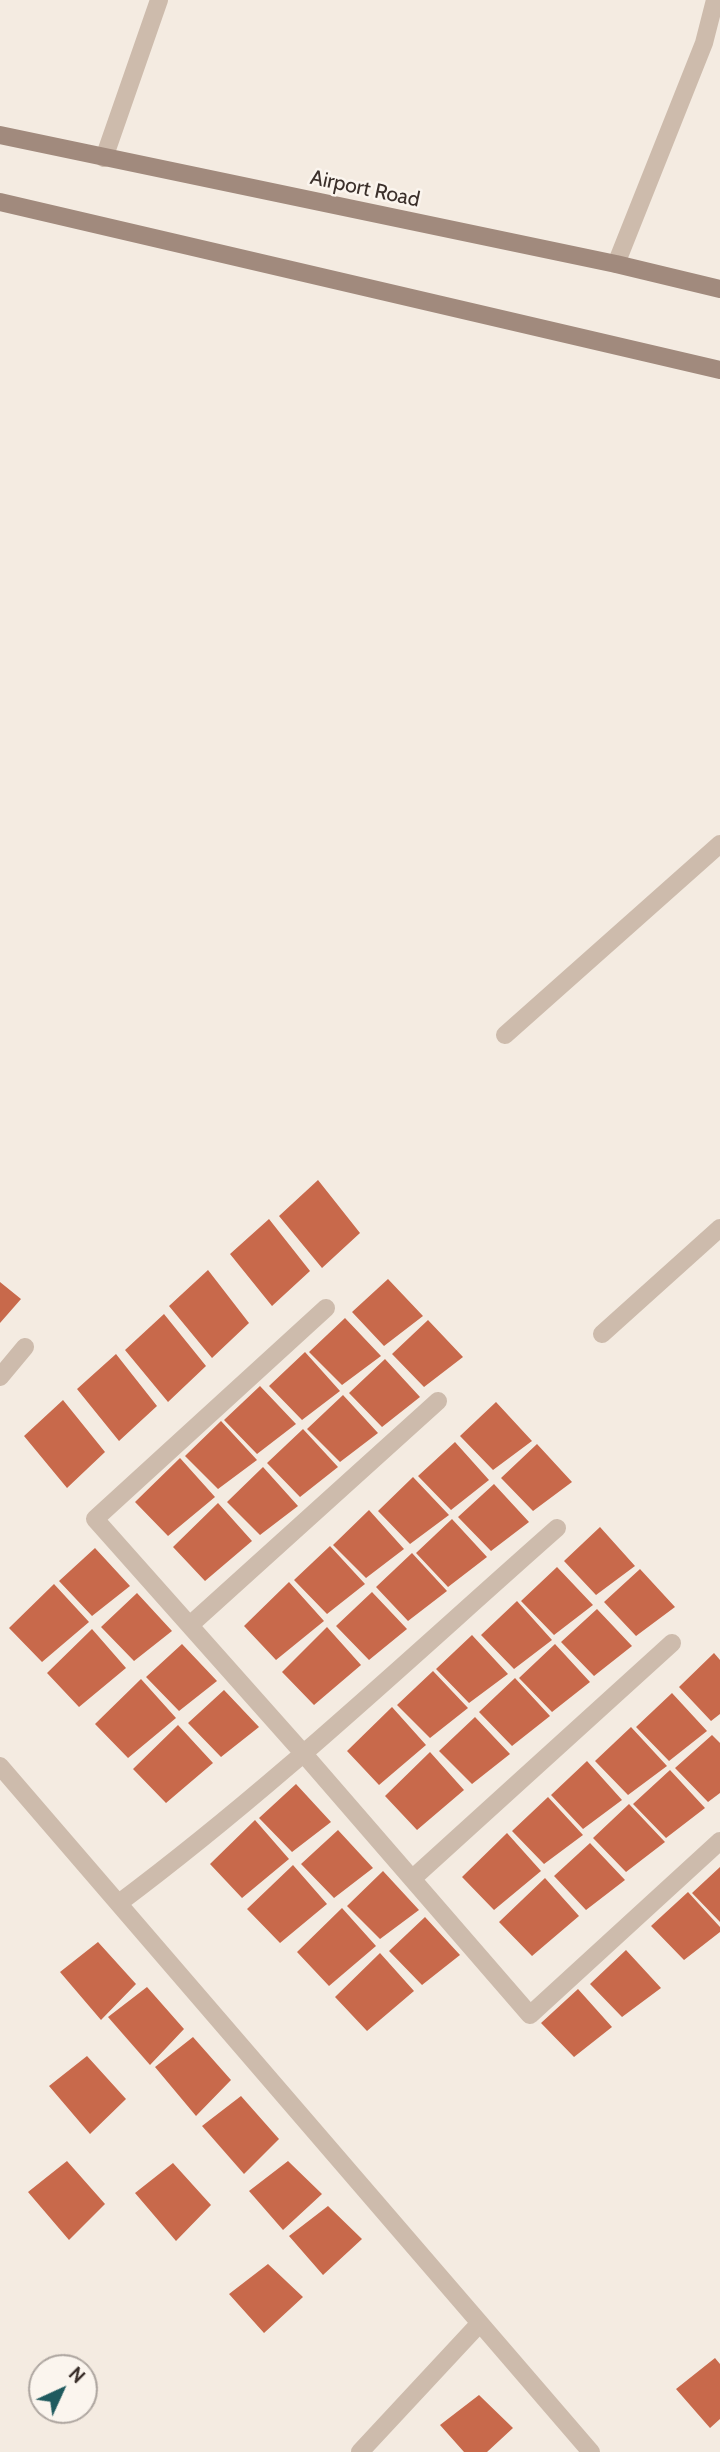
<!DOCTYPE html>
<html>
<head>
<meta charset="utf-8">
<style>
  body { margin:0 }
  #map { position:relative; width:720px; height:2452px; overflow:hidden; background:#f4ebe1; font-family:Cabin,sans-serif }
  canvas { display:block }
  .north { position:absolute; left:28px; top:2354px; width:70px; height:70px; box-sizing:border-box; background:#fbf5ee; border:2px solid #aea6a0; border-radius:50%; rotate:45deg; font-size:19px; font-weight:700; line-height:28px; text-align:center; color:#3b302b }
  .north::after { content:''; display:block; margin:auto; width:24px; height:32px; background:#1f5a5e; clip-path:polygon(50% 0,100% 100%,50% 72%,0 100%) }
</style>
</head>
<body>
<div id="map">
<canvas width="720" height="2452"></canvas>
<div class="north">N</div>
</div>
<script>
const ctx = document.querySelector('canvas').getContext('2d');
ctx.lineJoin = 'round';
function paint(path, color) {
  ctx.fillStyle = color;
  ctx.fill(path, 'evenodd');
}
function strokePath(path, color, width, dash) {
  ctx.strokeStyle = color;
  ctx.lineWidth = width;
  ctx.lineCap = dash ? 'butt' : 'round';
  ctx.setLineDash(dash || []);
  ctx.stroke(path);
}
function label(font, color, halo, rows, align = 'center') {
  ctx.font = font + ' Cabin,sans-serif';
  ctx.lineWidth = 5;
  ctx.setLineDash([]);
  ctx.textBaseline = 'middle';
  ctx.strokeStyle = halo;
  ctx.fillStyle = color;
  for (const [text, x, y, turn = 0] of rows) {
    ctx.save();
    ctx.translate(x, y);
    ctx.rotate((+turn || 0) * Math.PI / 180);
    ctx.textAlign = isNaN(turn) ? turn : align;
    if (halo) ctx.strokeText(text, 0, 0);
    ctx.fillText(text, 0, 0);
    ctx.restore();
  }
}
paint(new Path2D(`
  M 318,1180 L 360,1233 L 322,1268 L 279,1216 Z
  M 269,1219 L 310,1271 L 272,1306 L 230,1254 Z
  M 208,1270 L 249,1323 L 212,1358 L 169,1306 Z
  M 388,1279 L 423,1316 L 384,1346 L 352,1312 Z
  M 0,1282 L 21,1299 L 0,1323 Z
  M 164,1314 L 206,1366 L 168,1402 L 125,1350 Z
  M 345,1318 L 381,1356 L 342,1385 L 309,1352 Z
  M 428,1320 L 463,1357 L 424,1387 L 392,1354 Z
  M 305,1352 L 340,1391 L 302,1420 L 269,1386 Z
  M 116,1354 L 157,1406 L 119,1441 L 77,1389 Z
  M 385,1359 L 420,1397 L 382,1427 L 349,1393 Z
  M 260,1386 L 296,1424 L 257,1454 L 224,1420 Z
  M 343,1395 L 378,1433 L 340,1462 L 307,1429 Z
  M 63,1400 L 105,1452 L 67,1488 L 24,1436 Z
  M 496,1402 L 532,1441 L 493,1470 L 460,1436 Z
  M 221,1421 L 257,1460 L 218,1489 L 185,1456 Z
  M 303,1429 L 338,1467 L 300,1497 L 267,1463 Z
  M 455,1442 L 489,1480 L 451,1510 L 418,1476 Z
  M 537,1444 L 572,1482 L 533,1511 L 501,1478 Z
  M 180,1458 L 215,1497 L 168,1536 L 135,1502 Z
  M 263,1467 L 298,1506 L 260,1535 L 227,1502 Z
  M 413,1477 L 449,1515 L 410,1544 L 378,1511 Z
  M 494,1484 L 529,1522 L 491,1551 L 458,1517 Z
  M 218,1503 L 252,1541 L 205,1581 L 173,1547 Z
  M 369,1510 L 404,1549 L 366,1578 L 333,1545 Z
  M 452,1519 L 487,1557 L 448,1587 L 416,1553 Z
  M 600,1527 L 635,1566 L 596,1595 L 564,1561 Z
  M 330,1546 L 365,1584 L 327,1614 L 294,1580 Z
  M 95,1548 L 130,1586 L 92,1616 L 59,1581 Z
  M 412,1553 L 447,1591 L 408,1621 L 376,1587 Z
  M 557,1567 L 593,1605 L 554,1635 L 521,1601 Z
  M 640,1569 L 675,1607 L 636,1636 L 604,1602 Z
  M 289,1582 L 324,1621 L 276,1660 L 244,1626 Z
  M 54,1584 L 89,1622 L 42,1662 L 9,1628 Z
  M 372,1592 L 407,1629 L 369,1660 L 336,1626 Z
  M 137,1593 L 172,1631 L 134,1661 L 101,1627 Z
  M 517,1601 L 552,1640 L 514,1669 L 481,1635 Z
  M 597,1609 L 632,1646 L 594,1676 L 561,1642 Z
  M 327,1627 L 361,1665 L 314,1705 L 282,1672 Z
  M 92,1629 L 126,1668 L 79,1707 L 47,1673 Z
  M 472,1635 L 508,1674 L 469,1703 L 436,1669 Z
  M 182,1644 L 217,1681 L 179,1711 L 146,1677 Z
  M 555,1644 L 590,1682 L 552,1712 L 519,1678 Z
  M 714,1653 L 720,1660 L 720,1714 L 711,1721 L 679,1687 Z
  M 433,1671 L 468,1708 L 430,1738 L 397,1705 Z
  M 515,1678 L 550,1716 L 512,1746 L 479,1712 Z
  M 141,1679 L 176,1718 L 128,1758 L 95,1724 Z
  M 224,1690 L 259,1727 L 221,1757 L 188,1723 Z
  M 672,1693 L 707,1731 L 669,1761 L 636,1727 Z
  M 392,1707 L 426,1745 L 379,1785 L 347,1751 Z
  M 475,1717 L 510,1754 L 472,1784 L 439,1751 Z
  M 178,1725 L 213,1763 L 166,1803 L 133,1769 Z
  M 631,1727 L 667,1766 L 628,1795 L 595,1761 Z
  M 712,1735 L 720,1743 L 720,1793 L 708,1802 L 675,1768 Z
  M 430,1752 L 464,1790 L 417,1830 L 385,1796 Z
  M 587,1761 L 622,1800 L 583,1829 L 551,1795 Z
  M 670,1770 L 705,1808 L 666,1838 L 633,1804 Z
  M 296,1784 L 331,1822 L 292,1852 L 259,1818 Z
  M 548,1797 L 583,1835 L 544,1864 L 512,1831 Z
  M 629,1804 L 665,1842 L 626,1872 L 593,1838 Z
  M 255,1820 L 289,1859 L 242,1898 L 210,1864 Z
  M 338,1830 L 373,1868 L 334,1898 L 301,1864 Z
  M 507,1833 L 541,1871 L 494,1910 L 462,1877 Z
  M 590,1843 L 625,1880 L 586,1910 L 554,1876 Z
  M 293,1865 L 327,1904 L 280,1943 L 247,1909 Z
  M 720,1867 L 720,1922 L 692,1893 Z
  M 383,1871 L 419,1910 L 380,1939 L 347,1906 Z
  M 545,1878 L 579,1916 L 532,1956 L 499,1922 Z
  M 688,1892 L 720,1927 L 720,1932 L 684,1960 L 651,1926 Z
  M 342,1908 L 376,1946 L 329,1986 L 297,1952 Z
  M 425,1917 L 460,1955 L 422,1985 L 389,1951 Z
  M 98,1942 L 136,1984 L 101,2020 L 60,1972 Z
  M 626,1950 L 661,1988 L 622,2017 L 590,1984 Z
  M 380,1953 L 414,1991 L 367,2031 L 335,1997 Z
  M 147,1987 L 184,2029 L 150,2065 L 108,2017 Z
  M 578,1989 L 612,2027 L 574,2057 L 541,2023 Z
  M 193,2037 L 231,2080 L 196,2116 L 155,2067 Z
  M 87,2056 L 126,2099 L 90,2134 L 49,2086 Z
  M 241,2096 L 279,2139 L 244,2174 L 202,2126 Z
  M 67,2161 L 105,2204 L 69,2240 L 28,2192 Z
  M 288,2161 L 322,2194 L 283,2230 L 249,2191 Z
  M 173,2163 L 211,2205 L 176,2241 L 135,2193 Z
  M 328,2206 L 362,2239 L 323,2275 L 289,2236 Z
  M 268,2264 L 303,2297 L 264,2333 L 229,2294 Z
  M 715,2358 L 720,2364 L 720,2419 L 710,2428 L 676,2389 Z
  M 479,2395 L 513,2428 L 487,2452 L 464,2452 L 440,2425 Z`), '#c8694b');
strokePath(new Path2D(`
  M 505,1035 L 720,844
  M 602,1334 L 720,1228`), '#cdbbac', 18);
strokePath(new Path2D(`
  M 104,158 L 159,0
  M 616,264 L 704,43 L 715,0
  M 326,1308 L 95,1519 L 303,1753 L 530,2015 L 720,1841
  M 0,1377 L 25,1347
  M 190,1625 L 438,1401
  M 0,1766 L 591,2452
  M 412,1879 L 672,1643
  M 119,1903 C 273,1788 413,1655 557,1528
  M 360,2452 L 480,2323`), '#cdbbac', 18);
strokePath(new Path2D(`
  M 0,135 L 616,264 L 720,289
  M 0,202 L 720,370`), '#a18a7d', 18);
label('21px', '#3b302b', '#fbf5ee', [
  ["Airport Road",365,189,12]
]);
</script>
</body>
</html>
